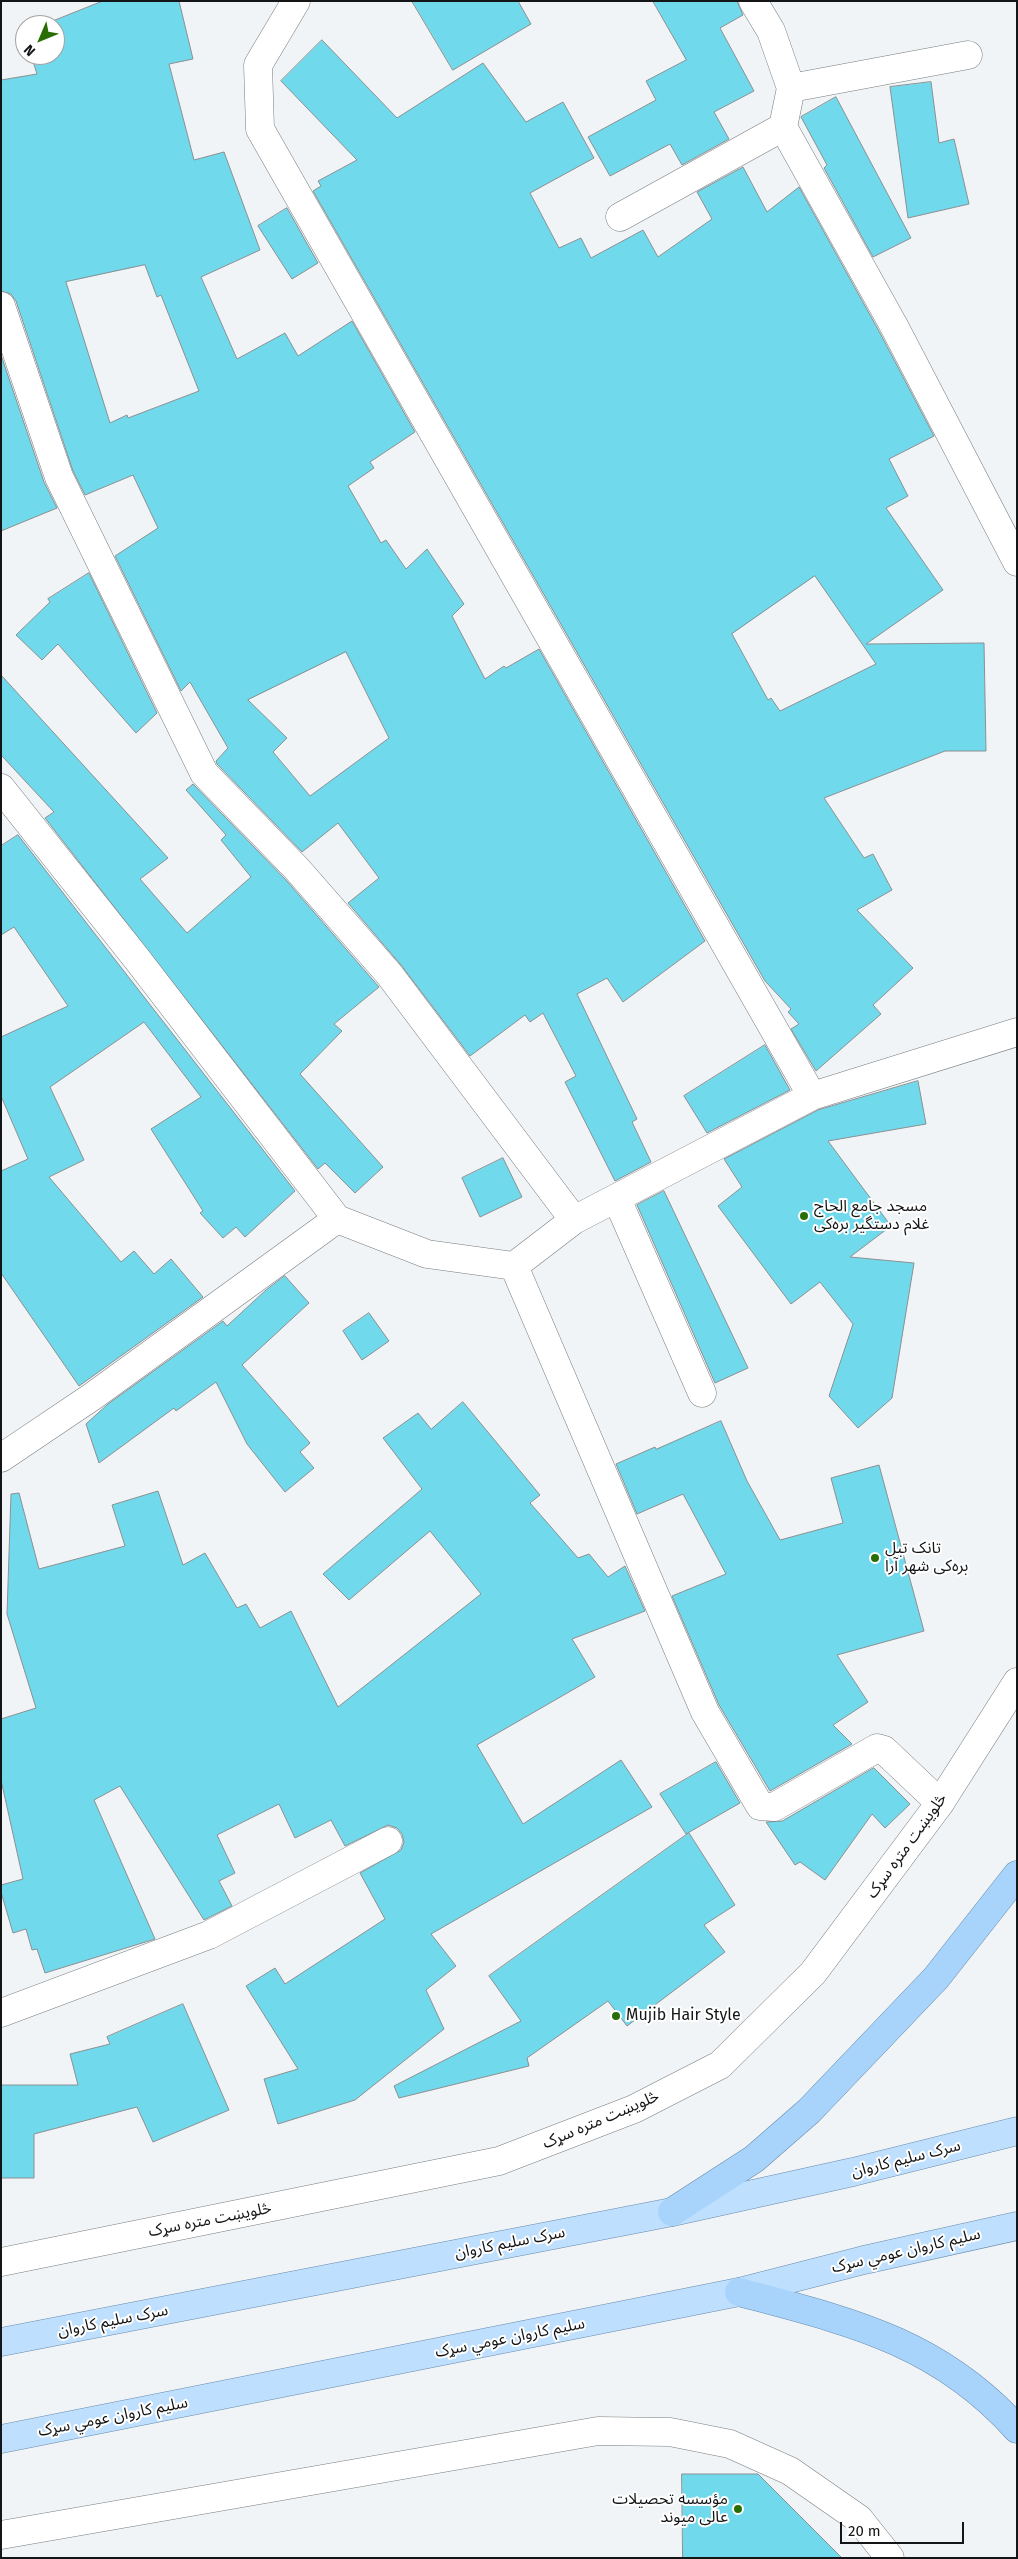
<!DOCTYPE html>
<html>
<head>
<meta charset="utf-8">
<style>
  body { margin:0 }
  #map { position:relative; width:1018px; height:2559px; overflow:hidden; background:#f0f4f7; font-family:"Fira Sans",sans-serif }
  canvas { display:block }
  .frame { position:absolute; inset:0; border:2px solid #141516; pointer-events:none }
  .north { position:absolute; left:15px; top:15px; width:50px; height:50px; box-sizing:border-box; background:#fff; border:1px solid #a1a1a2; border-radius:50%; rotate:225deg; font-size:14px; font-weight:700; line-height:20px; text-align:center; color:#141516 }
  .north::after { content:''; display:block; margin:auto; width:18px; height:22px; background:#296d05; clip-path:polygon(50% 0,100% 100%,50% 72%,0 100%) }
  .scale { position:absolute; left:840px; top:2522px; width:124px; height:22px; box-sizing:border-box; border:2px solid #141516; border-top:0; padding-left:6px; font-size:15px; line-height:18px; white-space:nowrap; color:#141516; -webkit-text-stroke:4px #fff; paint-order:stroke }
</style>
</head>
<body>
<div id="map">
<canvas width="1018" height="2559"></canvas>
<div class="frame"></div>
<div class="north">N</div>
<div class="scale">20 m</div>
</div>
<script>
const ctx = document.querySelector('canvas').getContext('2d');
ctx.lineJoin = 'round';
function paint(path, color) {
  ctx.fillStyle = color;
  ctx.fill(path, 'evenodd');
}
function strokePath(path, color, width, dash) {
  ctx.strokeStyle = color;
  ctx.lineWidth = width;
  ctx.lineCap = dash ? 'butt' : 'round';
  ctx.setLineDash(dash || []);
  ctx.stroke(path);
}
function label(font, color, halo, rows, align = 'center') {
  ctx.font = font + ' "Fira Sans","Noto Sans Arabic",sans-serif';
  ctx.lineWidth = 4;
  ctx.setLineDash([]);
  ctx.textBaseline = 'middle';
  ctx.strokeStyle = halo;
  ctx.fillStyle = color;
  for (const [text, x, y, turn = 0] of rows) {
    ctx.save();
    ctx.translate(x, y);
    ctx.rotate((+turn || 0) * Math.PI / 180);
    ctx.textAlign = isNaN(turn) ? turn : align;
    if (halo) ctx.strokeText(text, 0, 0);
    ctx.fillText(text, 0, 0);
    ctx.restore();
  }
}
const building = new Path2D(`
  M 103,1 L 179,1 L 193,59 L 169,64 L 194,160 L 224,152 L 260,250 L 201,277 L 237,359 L 285,333 L 298,356 L 352,321 L 415,432 L 370,462 L 374,468 L 348,486 L 381,543 L 386,540 L 406,569 L 427,549 L 464,604 L 452,616 L 485,679 L 504,666 L 506,668 L 539,649 L 705,941 L 623,1002 L 607,978 L 577,994 L 637,1119 L 632,1122 L 651,1162 L 615,1181 L 565,1082 L 576,1076 L 543,1013 L 530,1022 L 525,1015 L 470,1056 L 401,965 L 348,903 L 379,878 L 338,823 L 302,852 L 217,764 L 216,761 L 228,748 L 190,682 L 181,691 L 115,556 L 158,528 L 133,475 L 85,495 L 73,471 L 16,301 L 11,294 L 1,291 L 1,80 L 37,74 L 31,55 L 55,55 L 55,25 L 43,25 ZM 145,265 L 157,297 L 161,295 L 199,391 L 128,418 L 127,415 L 110,423 L 66,282 ZM 346,652 L 389,738 L 310,796 L 273,752 L 287,738 L 248,700 Z
  M 412,1 L 518,1 L 531,24 L 453,70 Z
  M 653,1 L 737,1 L 743,15 L 720,28 L 754,91 L 714,112 L 729,139 L 682,165 L 670,144 L 610,176 L 588,137 L 656,100 L 646,81 L 686,60 Z
  M 322,40 L 397,118 L 483,63 L 526,122 L 563,102 L 594,158 L 530,193 L 559,248 L 581,238 L 591,258 L 643,230 L 658,257 L 712,219 L 697,192 L 743,167 L 767,212 L 799,187 L 880,333 L 934,436 L 889,459 L 908,496 L 886,508 L 943,590 L 866,644 L 984,643 L 986,751 L 945,751 L 824,798 L 864,858 L 873,854 L 892,890 L 857,910 L 913,968 L 873,1005 L 881,1014 L 816,1071 L 791,1029 L 799,1024 L 788,1012 L 791,1009 L 765,981 L 313,191 L 321,186 L 318,181 L 357,160 L 281,81 ZM 815,576 L 876,664 L 780,711 L 771,698 L 768,700 L 732,634 Z
  M 931,82 L 939,143 L 954,139 L 969,204 L 908,218 L 890,87 Z
  M 836,97 L 911,238 L 873,257 L 824,168 L 827,165 L 801,117 Z
  M 287,208 L 318,263 L 292,279 L 258,226 Z
  M 1,355 L 44,482 L 57,508 L 1,531 Z
  M 89,573 L 157,713 L 136,733 L 58,644 L 42,660 L 16,635 L 50,602 L 48,599 Z
  M 1,675 L 168,858 L 140,879 L 187,933 L 251,877 L 221,840 L 226,835 L 186,790 L 193,784 L 286,880 L 379,987 L 334,1024 L 342,1031 L 300,1074 L 383,1167 L 355,1193 L 325,1163 L 318,1169 L 45,818 L 54,812 L 1,755 Z
  M 18,835 L 295,1191 L 245,1237 L 236,1227 L 223,1238 L 200,1213 L 203,1211 L 151,1129 L 201,1097 L 144,1022 L 50,1087 L 84,1160 L 49,1177 L 121,1262 L 134,1251 L 154,1274 L 171,1259 L 203,1297 L 79,1386 L 1,1273 L 1,1171 L 28,1159 L 1,1096 L 1,1037 L 68,1006 L 14,927 L 1,935 L 1,846 Z
  M 765,1045 L 790,1090 L 707,1133 L 684,1096 Z
  M 918,1081 L 926,1124 L 828,1141 L 891,1226 L 850,1257 L 914,1263 L 892,1398 L 858,1428 L 829,1396 L 853,1324 L 820,1282 L 791,1304 L 718,1206 L 742,1187 L 724,1159 L 818,1110 Z
  M 503,1158 L 522,1197 L 480,1217 L 462,1178 Z
  M 664,1191 L 748,1368 L 715,1383 L 637,1205 Z
  M 285,1276 L 309,1303 L 242,1365 L 310,1443 L 300,1452 L 314,1468 L 285,1492 L 247,1444 L 216,1382 L 176,1411 L 174,1408 L 99,1463 L 86,1424 L 108,1404 L 223,1321 L 227,1326 L 266,1290 Z
  M 369,1313 L 389,1341 L 362,1360 L 343,1331 Z
  M 463,1402 L 540,1495 L 530,1503 L 578,1558 L 589,1554 L 608,1577 L 625,1566 L 645,1611 L 572,1639 L 595,1677 L 477,1745 L 523,1824 L 621,1760 L 652,1807 L 431,1934 L 456,1966 L 426,1990 L 444,2029 L 355,2100 L 278,2124 L 264,2079 L 298,2069 L 246,1986 L 275,1968 L 285,1984 L 385,1919 L 360,1873 L 401,1850 L 404,1842 L 402,1834 L 397,1828 L 388,1825 L 345,1846 L 331,1820 L 295,1838 L 279,1804 L 217,1835 L 235,1873 L 219,1881 L 232,1906 L 204,1920 L 120,1786 L 94,1800 L 155,1939 L 45,1973 L 37,1949 L 32,1950 L 26,1929 L 13,1933 L 1,1892 L 1,1885 L 23,1879 L 1,1780 L 1,1719 L 36,1708 L 7,1614 L 11,1494 L 19,1493 L 39,1569 L 125,1546 L 112,1505 L 158,1491 L 183,1565 L 205,1553 L 237,1608 L 246,1604 L 260,1628 L 291,1611 L 338,1707 L 481,1594 L 430,1531 L 349,1600 L 323,1574 L 422,1489 L 383,1438 L 418,1413 L 431,1429 Z
  M 721,1421 L 747,1481 L 780,1540 L 843,1523 L 831,1478 L 879,1465 L 924,1631 L 837,1655 L 868,1702 L 833,1725 L 852,1744 L 770,1791 L 719,1705 L 672,1596 L 726,1574 L 683,1494 L 637,1514 L 616,1464 L 655,1447 L 656,1449 Z
  M 716,1762 L 740,1803 L 686,1834 L 660,1794 Z
  M 874,1768 L 910,1804 L 885,1828 L 872,1814 L 825,1880 L 800,1862 L 795,1865 L 766,1822 L 782,1821 Z
  M 689,1833 L 735,1905 L 704,1925 L 725,1952 L 627,2026 L 608,2001 L 527,2058 L 529,2066 L 399,2098 L 394,2086 L 521,2021 L 489,1976 Z
  M 183,2004 L 229,2110 L 153,2142 L 137,2107 L 34,2134 L 34,2178 L 1,2178 L 1,2085 L 78,2085 L 70,2054 L 110,2044 L 107,2037 Z
  M 682,2474 L 758,2474 L 842,2558 L 683,2558 Z`);
paint(building, '#70d9ec');
strokePath(building, '#8b9091', 1);
const minor = new Path2D(`
  M 296,1 L 258,65 L 260,129 L 812,1096
  M 753,1 L 771,31 L 791,88 L 783,127 L 894,326 L 1017,562
  M 791,88 L 968,55
  M 620,217 L 783,127
  M 1,306 L 59,477 L 204,773 L 297,869 L 389,974 L 574,1220
  M 1,788 L 137,959 L 337,1219
  M 617,1199 L 702,1393
  M 514,1266 L 705,1712 L 760,1806 L 774,1807 L 877,1748 L 884,1750 L 940,1803
  M 1,1458 L 93,1396 L 337,1219 L 427,1254 L 514,1266 L 574,1220 L 812,1096 L 1017,1032
  M 1,2013 L 209,1935 L 388,1841`);
const tertiary = new Path2D(`
  M 1,2262 L 499,2161 L 634,2109 L 720,2065 L 813,1973 L 940,1803 L 1017,1682
  M 1,2535 L 598,2431 L 670,2432 L 730,2444 L 790,2471 L 859,2519 L 890,2558`);
const primary = new Path2D(`
  M 1,2342 L 672,2212 L 853,2172 L 1017,2131
  M 1,2439 L 739,2292 L 864,2260 L 1017,2226`);
const trunk = new Path2D(`
  M 672,2212 L 754,2159 L 809,2111 L 936,1978 L 1017,1875
  M 739,2292 C 848,2321 938,2341 1017,2429`);
strokePath(minor, '#797d7f', 29);
strokePath(tertiary, '#797d7f', 29);
strokePath(primary, '#678aab', 29);
strokePath(trunk, '#678aab', 29);
strokePath(minor, '#fff', 28);
strokePath(tertiary, '#fff', 28);
strokePath(primary, '#bedffd', 28);
strokePath(trunk, '#a8d4fc', 28);
for (const [x, y, r, color] of [
  [804,1216,5,"#296d05"],
  [875,1558,5,"#296d05"],
  [616,2016,5,"#296d05"],
  [738,2509,5,"#296d05"]
]) {
  const dot = new Path2D();
  dot.arc(x, y, r, 0, 2 * Math.PI);
  ctx.fillStyle = color;
  ctx.fill(dot);
  strokePath(dot, '#fff', 2);
}
label('16px', '#141516', '#fff', [
  ["مسجد جامع الحاج",814,1207],
  ["غلام دستگیر بره‌کی",814,1225],
  ["تانک تیل",885,1549],
  ["بره‌کی شهر آرا",885,1567],
  ["Mujib Hair Style",626,2016],
  ["مؤسسه تحصیلات",728,2500,"right"],
  ["عالی میوند",728,2518,"right"]
], 'left');
label('16px', '#141516', '#fff', [
  ["څلویښت متره سړک",907,1846,-54],
  ["څلویښت متره سړک",601,2120,-23],
  ["سرک سلیم کاروان",906,2159,-14],
  ["څلویښت متره سړک",210,2220,-11],
  ["سرک سلیم کاروان",510,2243,-11],
  ["سلیم کاروان عومي سړک",906,2251,-13],
  ["سرک سلیم کاروان",113,2321,-11],
  ["سلیم کاروان عومي سړک",510,2338,-11],
  ["سلیم کاروان عومي سړک",113,2417,-11]
]);
</script>
</body>
</html>
